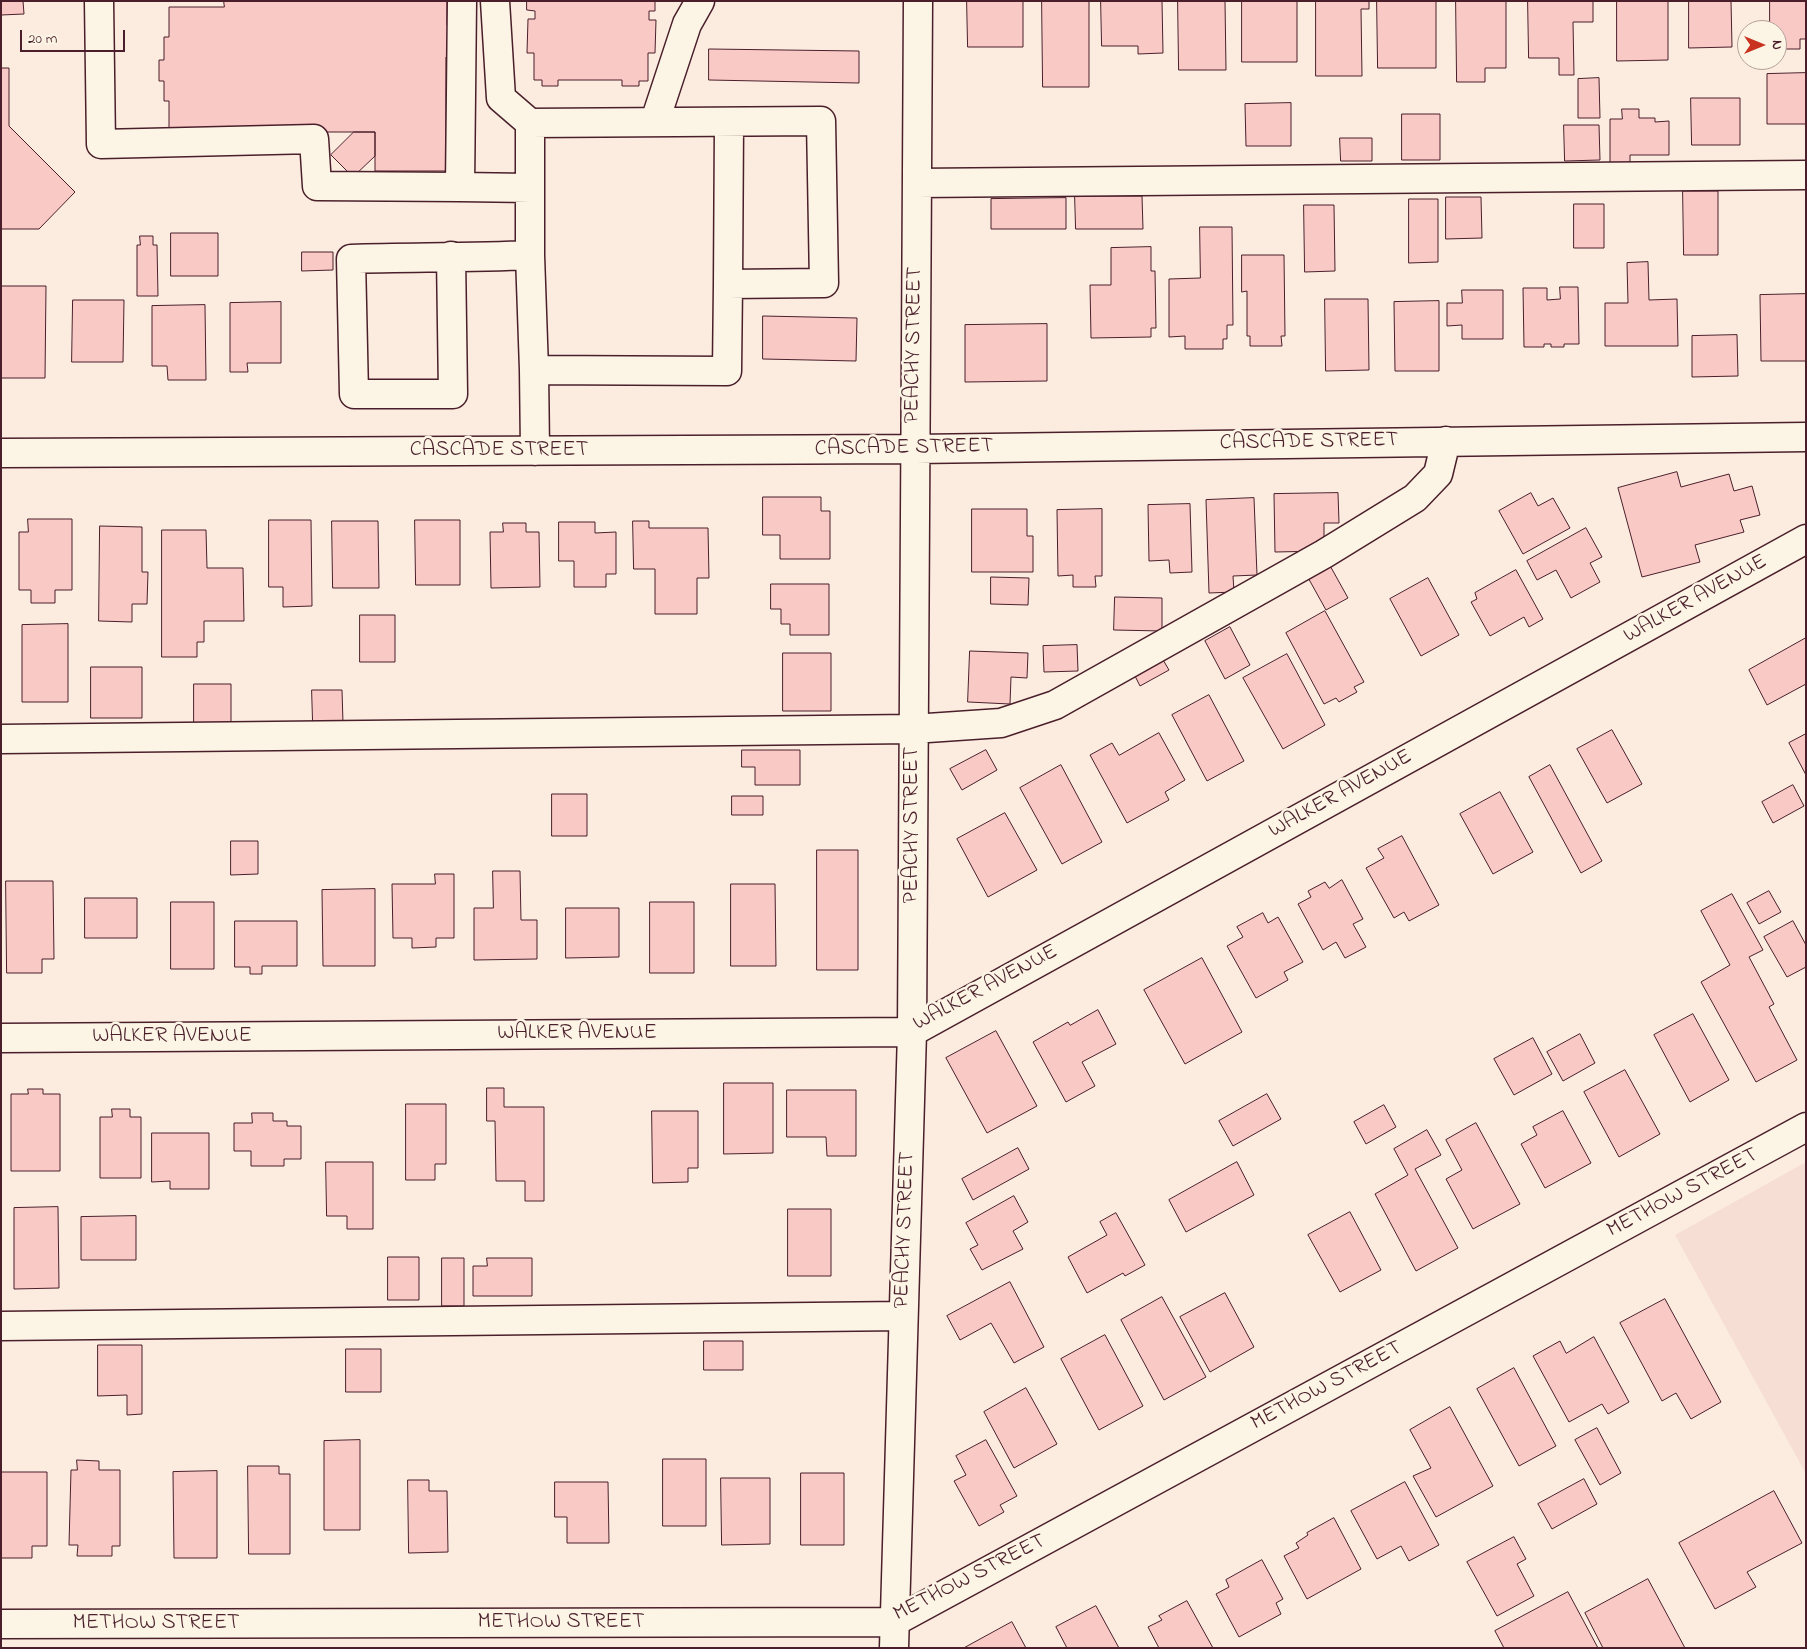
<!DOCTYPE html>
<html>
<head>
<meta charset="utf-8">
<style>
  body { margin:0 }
  #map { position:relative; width:1807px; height:1649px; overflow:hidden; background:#fbecdf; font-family:"Indie Flower",sans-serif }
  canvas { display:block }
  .frame { position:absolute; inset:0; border:2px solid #4a1f2b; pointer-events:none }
  .north { position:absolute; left:1737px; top:20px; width:50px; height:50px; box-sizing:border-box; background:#fcf5e5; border:1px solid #b59f9b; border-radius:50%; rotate:90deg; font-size:14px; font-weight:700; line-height:20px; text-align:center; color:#4a1f2b }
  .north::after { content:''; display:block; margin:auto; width:18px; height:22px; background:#c8321e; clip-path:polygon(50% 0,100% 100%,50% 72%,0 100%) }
  .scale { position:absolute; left:20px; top:30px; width:105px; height:22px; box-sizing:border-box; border:2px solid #4a1f2b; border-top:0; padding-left:6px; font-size:15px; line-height:18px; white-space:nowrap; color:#4a1f2b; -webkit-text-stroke:4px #fcf5e5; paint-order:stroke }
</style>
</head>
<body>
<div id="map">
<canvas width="1807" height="1649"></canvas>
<div class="frame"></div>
<div class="north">N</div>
<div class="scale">20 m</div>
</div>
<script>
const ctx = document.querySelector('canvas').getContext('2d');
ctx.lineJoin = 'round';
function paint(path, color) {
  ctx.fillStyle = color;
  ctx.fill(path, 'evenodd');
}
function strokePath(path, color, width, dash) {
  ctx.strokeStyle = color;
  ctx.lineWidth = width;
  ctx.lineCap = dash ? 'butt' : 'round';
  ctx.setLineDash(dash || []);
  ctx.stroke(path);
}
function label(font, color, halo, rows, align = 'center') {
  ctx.font = font + ' "Indie Flower",sans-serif';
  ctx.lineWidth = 5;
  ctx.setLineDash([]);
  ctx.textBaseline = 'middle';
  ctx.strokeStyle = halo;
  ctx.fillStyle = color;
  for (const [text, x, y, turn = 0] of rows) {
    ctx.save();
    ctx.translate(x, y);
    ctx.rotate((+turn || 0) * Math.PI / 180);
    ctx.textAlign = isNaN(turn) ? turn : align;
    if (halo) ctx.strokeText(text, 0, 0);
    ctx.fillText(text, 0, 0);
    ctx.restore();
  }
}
paint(new Path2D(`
  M 1806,1162 L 1806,1474 L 1675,1235 Z`), '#f6ded4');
const building = new Path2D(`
  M 1,1 L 23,1 L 24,14 L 1,15 Z
  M 224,1 L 447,1 L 447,25 L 452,25 L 452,57 L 446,57 L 446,171 L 375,171 L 375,132 L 169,132 L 169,101 L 164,101 L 164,81 L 159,81 L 159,60 L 164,60 L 164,37 L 169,37 L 169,7 L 224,7 Z
  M 527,1 L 655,1 L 655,11 L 649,11 L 649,20 L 656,20 L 655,53 L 648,53 L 648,81 L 639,81 L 639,86 L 622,86 L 622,80 L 558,80 L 558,86 L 542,86 L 542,80 L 534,80 L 534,53 L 527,53 L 528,19 L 535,19 L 535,11 L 527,10 Z
  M 967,1 L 1023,1 L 1023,47 L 968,47 Z
  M 1042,1 L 1089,1 L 1089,87 L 1043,87 Z
  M 1101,1 L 1162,1 L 1163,53 L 1138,54 L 1138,46 L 1102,46 Z
  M 1178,1 L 1225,1 L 1226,70 L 1179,70 Z
  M 1242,1 L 1297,1 L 1297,62 L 1242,62 Z
  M 1316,1 L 1369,1 L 1369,9 L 1361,9 L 1362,76 L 1316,76 Z
  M 1377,1 L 1436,1 L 1436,68 L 1378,68 Z
  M 1456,1 L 1506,1 L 1506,68 L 1485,68 L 1485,82 L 1457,82 Z
  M 1528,1 L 1593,1 L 1593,22 L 1573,22 L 1574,75 L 1559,75 L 1559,58 L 1529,58 Z
  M 1617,1 L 1668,1 L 1668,60 L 1617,61 Z
  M 1689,1 L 1731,1 L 1732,47 L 1689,48 Z
  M 1770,1 L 1806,1 L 1806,39 L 1800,39 L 1800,49 L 1777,49 L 1777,30 L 1770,30 Z
  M 709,49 L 859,51 L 859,83 L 709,80 Z
  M 1,68 L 9,68 L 9,126 L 75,192 L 39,229 L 1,229 Z
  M 1806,73 L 1806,124 L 1767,124 L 1767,74 Z
  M 1599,78 L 1600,118 L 1578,118 L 1578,79 Z
  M 1691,98 L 1740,98 L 1740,145 L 1692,145 Z
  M 1291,103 L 1291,146 L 1246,146 L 1245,104 Z
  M 1622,109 L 1639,109 L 1639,118 L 1655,118 L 1655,122 L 1669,121 L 1669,155 L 1630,155 L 1630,164 L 1610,164 L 1610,119 L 1622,119 Z
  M 1402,114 L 1440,114 L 1440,160 L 1402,160 Z
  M 1564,125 L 1599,125 L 1600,160 L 1565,161 Z
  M 354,132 L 375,132 L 375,156 L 353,177 L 331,155 Z
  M 1340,138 L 1372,138 L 1372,161 L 1341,161 Z
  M 1683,191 L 1718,191 L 1718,255 L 1684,255 Z
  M 1075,196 L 1142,196 L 1143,229 L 1076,229 Z
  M 1446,197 L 1481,197 L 1482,238 L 1446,239 Z
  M 1066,198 L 1066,229 L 991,229 L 991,199 Z
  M 1409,199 L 1438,199 L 1438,262 L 1409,263 Z
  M 1574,204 L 1604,204 L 1604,248 L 1574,248 Z
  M 1304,205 L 1334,205 L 1335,271 L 1305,272 Z
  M 1200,227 L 1232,227 L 1233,325 L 1227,325 L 1227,339 L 1223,339 L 1223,349 L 1185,349 L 1185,336 L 1169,337 L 1169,279 L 1200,278 Z
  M 171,233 L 218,233 L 218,276 L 171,276 Z
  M 140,236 L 153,236 L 153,245 L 157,245 L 158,296 L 137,296 L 137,245 L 140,245 Z
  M 1151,247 L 1151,271 L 1155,271 L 1156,328 L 1151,328 L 1151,337 L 1091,338 L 1090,285 L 1111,285 L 1111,248 Z
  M 302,252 L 333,252 L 333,270 L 302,271 Z
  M 1242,255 L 1284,255 L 1285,336 L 1281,336 L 1282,346 L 1250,346 L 1250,336 L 1247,336 L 1247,291 L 1242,292 Z
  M 1648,262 L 1649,300 L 1677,299 L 1678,346 L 1605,346 L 1605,303 L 1628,303 L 1627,263 Z
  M 1,286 L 46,286 L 45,378 L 1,378 Z
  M 1560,287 L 1578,287 L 1579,344 L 1564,344 L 1564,347 L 1551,347 L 1551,344 L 1544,344 L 1544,347 L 1524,347 L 1523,288 L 1547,288 L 1547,300 L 1560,299 Z
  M 1462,290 L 1503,290 L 1503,339 L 1462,339 L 1462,325 L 1447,326 L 1447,303 L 1462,303 Z
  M 1806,294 L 1806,361 L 1761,361 L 1760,295 Z
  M 1325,299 L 1368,299 L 1369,370 L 1326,371 Z
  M 73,300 L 124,300 L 123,362 L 72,362 Z
  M 1439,301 L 1439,371 L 1395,371 L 1394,302 Z
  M 281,302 L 281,363 L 247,363 L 248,372 L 230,372 L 230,303 Z
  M 205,305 L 206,380 L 168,380 L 167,366 L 152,366 L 152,306 Z
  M 763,316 L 857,318 L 856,361 L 763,359 Z
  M 1047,324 L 1047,381 L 965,382 L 965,325 Z
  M 1737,335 L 1738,376 L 1692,377 L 1692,336 Z
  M 1677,472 L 1681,487 L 1729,474 L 1734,491 L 1752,486 L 1760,515 L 1740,520 L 1744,532 L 1695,545 L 1700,562 L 1642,577 L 1618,488 Z
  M 1338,493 L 1339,523 L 1324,523 L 1324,551 L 1275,552 L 1274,494 Z
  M 1531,493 L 1538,506 L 1553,498 L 1570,528 L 1523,554 L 1499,511 Z
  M 763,497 L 821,497 L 821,511 L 830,511 L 830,559 L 780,559 L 780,535 L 763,535 Z
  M 1254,498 L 1257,575 L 1233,576 L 1234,592 L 1209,593 L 1206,500 Z
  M 1190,504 L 1192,572 L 1170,573 L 1169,560 L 1149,561 L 1148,505 Z
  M 972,509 L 1027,509 L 1027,536 L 1033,536 L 1033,572 L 972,572 Z
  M 1102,509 L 1102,576 L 1095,576 L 1096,587 L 1073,587 L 1073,575 L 1058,576 L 1057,510 Z
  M 28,519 L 72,519 L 72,590 L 55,590 L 55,603 L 31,603 L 31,590 L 19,590 L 19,532 L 28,532 Z
  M 269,520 L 311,520 L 312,606 L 283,607 L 283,587 L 269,587 Z
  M 415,520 L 460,520 L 460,585 L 416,585 Z
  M 332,521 L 378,521 L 379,588 L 333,588 Z
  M 633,521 L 649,521 L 649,528 L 708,528 L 709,578 L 697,578 L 697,614 L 655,614 L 655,569 L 634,569 Z
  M 559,522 L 595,522 L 595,533 L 616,532 L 616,574 L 606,574 L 606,587 L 574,587 L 574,561 L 559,561 Z
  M 503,523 L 526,523 L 526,532 L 539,532 L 540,587 L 491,588 L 490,532 L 503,532 Z
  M 100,526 L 142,527 L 142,572 L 148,572 L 147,604 L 132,604 L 132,622 L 99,621 Z
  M 1586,528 L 1602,557 L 1590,563 L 1600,582 L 1571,598 L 1556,570 L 1537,580 L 1527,561 Z
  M 162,530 L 206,530 L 207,568 L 243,568 L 244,621 L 204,621 L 204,642 L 197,642 L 197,657 L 162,657 Z
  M 1328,562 L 1348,598 L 1326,610 L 1306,574 Z
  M 1516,570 L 1543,619 L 1529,627 L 1524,617 L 1490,636 L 1471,602 L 1477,599 L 1475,593 Z
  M 991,577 L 1029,578 L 1028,605 L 991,604 Z
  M 1428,578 L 1459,635 L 1421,656 L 1390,599 Z
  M 771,584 L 829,584 L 829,635 L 790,635 L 790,624 L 781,624 L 781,609 L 771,609 Z
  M 1115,597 L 1162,598 L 1162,631 L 1114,630 Z
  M 1325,611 L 1364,682 L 1354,687 L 1357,692 L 1339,702 L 1336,698 L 1324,704 L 1286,633 Z
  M 360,615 L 395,615 L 395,662 L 360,662 Z
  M 68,624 L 68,702 L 22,702 L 22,625 Z
  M 1230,627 L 1250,665 L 1225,679 L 1205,641 Z
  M 1806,638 L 1806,684 L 1767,705 L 1749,670 Z
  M 1077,645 L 1078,671 L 1044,672 L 1043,646 Z
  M 970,651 L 1028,653 L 1027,678 L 1011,677 L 1010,704 L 968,702 Z
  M 783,653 L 831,653 L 831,711 L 783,711 Z
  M 1159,653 L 1169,670 L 1140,686 L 1131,668 Z
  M 1287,654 L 1325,725 L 1283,749 L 1243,678 Z
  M 91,667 L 142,667 L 142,718 L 91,718 Z
  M 194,684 L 231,684 L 231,728 L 194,728 Z
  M 312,690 L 342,690 L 343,723 L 313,723 Z
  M 1209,695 L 1244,761 L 1207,781 L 1172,715 Z
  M 1612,730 L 1642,784 L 1607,803 L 1577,749 Z
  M 1159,733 L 1185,780 L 1165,792 L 1169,800 L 1127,823 L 1090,755 L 1112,743 L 1119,755 Z
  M 1806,734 L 1806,775 L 1789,743 Z
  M 742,750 L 800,750 L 800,785 L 755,785 L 755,767 L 742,767 Z
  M 986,750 L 997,770 L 962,790 L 950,769 Z
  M 1061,765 L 1102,842 L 1062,864 L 1020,788 Z
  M 1550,765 L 1602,861 L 1581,873 L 1529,777 Z
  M 1793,785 L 1804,806 L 1773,823 L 1762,802 Z
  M 1500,792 L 1533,852 L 1493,874 L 1460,814 Z
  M 552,794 L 587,794 L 587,836 L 552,836 Z
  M 732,796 L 763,796 L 763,815 L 732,815 Z
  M 1005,813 L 1037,870 L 988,897 L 957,839 Z
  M 1402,836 L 1439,905 L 1409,921 L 1404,912 L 1394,918 L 1366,868 L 1384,858 L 1378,849 Z
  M 231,841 L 258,841 L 258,874 L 231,875 Z
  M 817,850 L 858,850 L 858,970 L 817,970 Z
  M 493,871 L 520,871 L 521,920 L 537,920 L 537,959 L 474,960 L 474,908 L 493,908 Z
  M 435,874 L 454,874 L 454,938 L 436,938 L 436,947 L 412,948 L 412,938 L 393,938 L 392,884 L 435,884 Z
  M 1342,880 L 1363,919 L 1353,924 L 1366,947 L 1345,958 L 1336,942 L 1323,950 L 1298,904 L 1311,897 L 1308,891 L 1325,882 L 1329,888 Z
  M 6,881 L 53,881 L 54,959 L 42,959 L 42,973 L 7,973 Z
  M 731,884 L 775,884 L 776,966 L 731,966 Z
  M 375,889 L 375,966 L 323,966 L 322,890 Z
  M 1769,891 L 1781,912 L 1759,924 L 1747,903 Z
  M 1732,894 L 1763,950 L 1749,957 L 1774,1004 L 1769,1007 L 1797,1060 L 1756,1082 L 1701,982 L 1730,965 L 1701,911 Z
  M 85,898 L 137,898 L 137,938 L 85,938 Z
  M 171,902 L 214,902 L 214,969 L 171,969 Z
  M 650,902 L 694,902 L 694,973 L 650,973 Z
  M 566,908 L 619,908 L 619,957 L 566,958 Z
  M 1263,913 L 1268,923 L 1278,917 L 1303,962 L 1284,972 L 1288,980 L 1256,998 L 1227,946 L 1243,937 L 1237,927 Z
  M 235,921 L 297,921 L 297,966 L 262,966 L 262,974 L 250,974 L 250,967 L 235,967 Z
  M 1793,921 L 1806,945 L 1806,967 L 1787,977 L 1764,937 Z
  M 1202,958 L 1242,1032 L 1185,1064 L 1144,990 Z
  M 1098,1010 L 1116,1044 L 1082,1062 L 1095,1086 L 1066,1102 L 1033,1042 L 1068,1022 L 1070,1025 Z
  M 1693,1014 L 1729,1080 L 1690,1102 L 1654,1035 Z
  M 996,1031 L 1037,1106 L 987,1133 L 946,1058 Z
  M 1580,1034 L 1595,1063 L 1563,1081 L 1547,1052 Z
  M 1533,1038 L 1552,1074 L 1514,1095 L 1494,1059 Z
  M 1625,1070 L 1660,1134 L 1619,1157 L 1584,1092 Z
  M 724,1083 L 773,1083 L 773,1153 L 724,1154 Z
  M 487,1088 L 504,1088 L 504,1107 L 544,1107 L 544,1201 L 525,1201 L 525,1181 L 496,1181 L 495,1121 L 487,1121 Z
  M 28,1089 L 43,1089 L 43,1094 L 60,1094 L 60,1171 L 11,1171 L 11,1094 L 28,1094 Z
  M 787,1090 L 856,1090 L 856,1156 L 827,1156 L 826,1137 L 787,1137 Z
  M 1267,1094 L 1281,1119 L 1233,1146 L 1219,1121 Z
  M 406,1104 L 446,1104 L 446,1164 L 435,1164 L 435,1180 L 406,1180 Z
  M 1384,1105 L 1396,1127 L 1366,1144 L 1354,1122 Z
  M 112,1109 L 130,1109 L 130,1117 L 141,1117 L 141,1178 L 100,1178 L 100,1117 L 112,1117 Z
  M 652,1111 L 698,1111 L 698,1168 L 688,1168 L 688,1182 L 653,1183 Z
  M 1563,1111 L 1591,1163 L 1545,1188 L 1521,1144 L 1537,1135 L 1533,1127 Z
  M 252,1113 L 273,1113 L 273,1121 L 287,1121 L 287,1126 L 301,1126 L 301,1159 L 284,1159 L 284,1166 L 251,1166 L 251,1151 L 234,1151 L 234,1123 L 252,1123 Z
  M 1476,1123 L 1520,1204 L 1473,1229 L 1446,1179 L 1462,1170 L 1446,1140 Z
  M 1427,1130 L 1441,1155 L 1415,1169 L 1458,1248 L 1416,1271 L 1375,1194 L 1408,1175 L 1394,1149 Z
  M 152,1133 L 209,1133 L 209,1189 L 170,1189 L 170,1181 L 152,1182 Z
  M 1018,1148 L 1029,1169 L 973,1200 L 962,1179 Z
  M 326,1162 L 373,1162 L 373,1229 L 347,1229 L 347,1216 L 327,1216 Z
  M 1237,1162 L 1254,1195 L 1186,1232 L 1169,1200 Z
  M 1014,1196 L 1028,1222 L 1013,1231 L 1023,1249 L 982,1270 L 970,1249 L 978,1245 L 966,1223 Z
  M 58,1207 L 59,1288 L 14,1289 L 14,1208 Z
  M 788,1209 L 831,1209 L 831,1276 L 788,1276 Z
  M 1350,1212 L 1381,1270 L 1340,1292 L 1308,1235 Z
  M 1116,1213 L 1145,1265 L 1125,1276 L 1123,1273 L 1087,1293 L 1068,1257 L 1107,1235 L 1100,1222 Z
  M 136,1216 L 136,1260 L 81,1260 L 81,1217 Z
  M 388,1257 L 419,1257 L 419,1300 L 388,1300 Z
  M 442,1258 L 464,1258 L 464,1306 L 442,1306 Z
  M 487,1258 L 532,1258 L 532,1296 L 473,1296 L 473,1266 L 487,1266 Z
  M 1010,1282 L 1044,1347 L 1014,1363 L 991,1323 L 960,1340 L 947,1316 Z
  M 1225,1293 L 1254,1347 L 1210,1372 L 1180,1317 Z
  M 1162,1297 L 1206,1377 L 1164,1400 L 1121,1320 Z
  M 1665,1299 L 1721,1402 L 1691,1419 L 1676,1393 L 1662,1401 L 1620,1323 Z
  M 1105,1335 L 1143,1406 L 1099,1430 L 1061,1359 Z
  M 1594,1337 L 1629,1402 L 1608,1414 L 1602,1404 L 1569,1422 L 1533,1356 L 1560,1341 L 1566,1353 Z
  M 704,1341 L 743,1341 L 743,1370 L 704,1370 Z
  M 98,1345 L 142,1345 L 142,1414 L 127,1415 L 127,1395 L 98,1396 Z
  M 346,1349 L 381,1349 L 381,1392 L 346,1392 Z
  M 1514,1368 L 1556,1446 L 1519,1466 L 1477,1389 Z
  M 1026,1388 L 1057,1444 L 1014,1468 L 984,1412 Z
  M 1450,1407 L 1493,1486 L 1436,1517 L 1413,1476 L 1431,1468 L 1410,1430 Z
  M 1597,1428 L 1621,1473 L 1600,1485 L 1575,1440 Z
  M 360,1440 L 360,1530 L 324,1530 L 324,1441 Z
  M 986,1440 L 1017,1496 L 1000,1505 L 1004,1512 L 979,1526 L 954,1481 L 966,1475 L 956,1456 Z
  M 663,1459 L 706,1459 L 706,1526 L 663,1526 Z
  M 77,1460 L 99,1461 L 99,1470 L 120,1470 L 120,1546 L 112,1546 L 112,1556 L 77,1556 L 78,1545 L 69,1545 L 71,1470 L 77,1470 Z
  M 248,1466 L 279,1466 L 279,1474 L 290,1474 L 290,1554 L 249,1554 Z
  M 217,1471 L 217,1558 L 174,1558 L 173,1472 Z
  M 1,1472 L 47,1472 L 47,1546 L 32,1546 L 32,1558 L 1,1558 Z
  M 801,1473 L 844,1473 L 844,1545 L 801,1545 Z
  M 721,1478 L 770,1478 L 770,1544 L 722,1545 Z
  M 1584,1479 L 1597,1504 L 1552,1529 L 1538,1504 Z
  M 408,1480 L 429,1480 L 429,1491 L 447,1491 L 448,1552 L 409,1553 Z
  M 555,1482 L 608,1482 L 609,1543 L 567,1543 L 567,1517 L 555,1517 Z
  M 1405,1482 L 1439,1545 L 1409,1561 L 1401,1546 L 1377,1559 L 1351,1511 Z
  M 1774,1491 L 1802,1543 L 1747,1572 L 1756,1587 L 1715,1609 L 1679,1543 Z
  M 1334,1518 L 1361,1569 L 1307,1599 L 1284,1556 L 1299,1548 L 1296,1543 L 1308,1535 L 1307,1533 Z
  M 1514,1537 L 1526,1559 L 1517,1564 L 1534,1596 L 1497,1616 L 1467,1562 Z
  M 1262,1560 L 1283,1599 L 1276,1603 L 1281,1614 L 1239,1637 L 1216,1594 L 1229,1587 L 1226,1580 Z
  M 1648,1579 L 1685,1648 L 1603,1648 L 1585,1613 Z
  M 1568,1592 L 1598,1648 L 1504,1648 L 1495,1631 Z
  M 1187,1601 L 1213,1648 L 1159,1648 L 1148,1627 L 1162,1620 L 1159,1616 Z
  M 1096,1606 L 1119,1648 L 1067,1648 L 1056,1627 Z
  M 1012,1622 L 1026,1648 L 964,1648 Z`);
paint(building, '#f9c9c5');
strokePath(building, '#4a1f2b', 1);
const minor = new Path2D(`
  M 99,1 L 101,144 L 314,139 L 317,186 L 460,187 L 462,1
  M 495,1 L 501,98 L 530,123
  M 655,121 L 687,24 L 700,1
  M 917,183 L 1806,175
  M 460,187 L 530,188 L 530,255 L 534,370 L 727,371 L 728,284
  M 530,188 L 530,123 L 821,121 L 824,283 L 728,284 L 729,122
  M 451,256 L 453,394 L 354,394 L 351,259 C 410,257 470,258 530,255
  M 534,370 L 535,451
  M 1,453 L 915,449 L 1806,437
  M 1,739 L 913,729 L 1001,723 L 1055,705 L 1324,554 L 1415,498 L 1438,474 L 1446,441
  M 1,1038 L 912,1032 L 1806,539
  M 1,1326 L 903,1316
  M 1,1624 L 894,1622 L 1806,1127
  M 894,1648 L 912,1032 L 918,1`);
strokePath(minor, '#4a1f2b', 31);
strokePath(minor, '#fcf5e5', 28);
label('22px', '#4a1f2b', '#fcf5e5', [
  ["PEACHY STREET",915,345,-89],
  ["CASCADE STREET",1309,443,-1],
  ["CASCADE STREET",904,449,-1],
  ["CASCADE STREET",499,451],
  ["WALKER AVENUE",1696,600,-29],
  ["WALKER AVENUE",1341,795,-29],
  ["PEACHY STREET",913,825,-90],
  ["WALKER AVENUE",986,989,-28],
  ["WALKER AVENUE",577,1034],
  ["WALKER AVENUE",172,1037],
  ["METHOW STREET",1683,1194,-28],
  ["PEACHY STREET",906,1230,-88],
  ["METHOW STREET",1327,1387,-28],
  ["METHOW STREET",970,1579,-27],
  ["METHOW STREET",561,1623],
  ["METHOW STREET",156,1624]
]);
</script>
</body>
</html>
